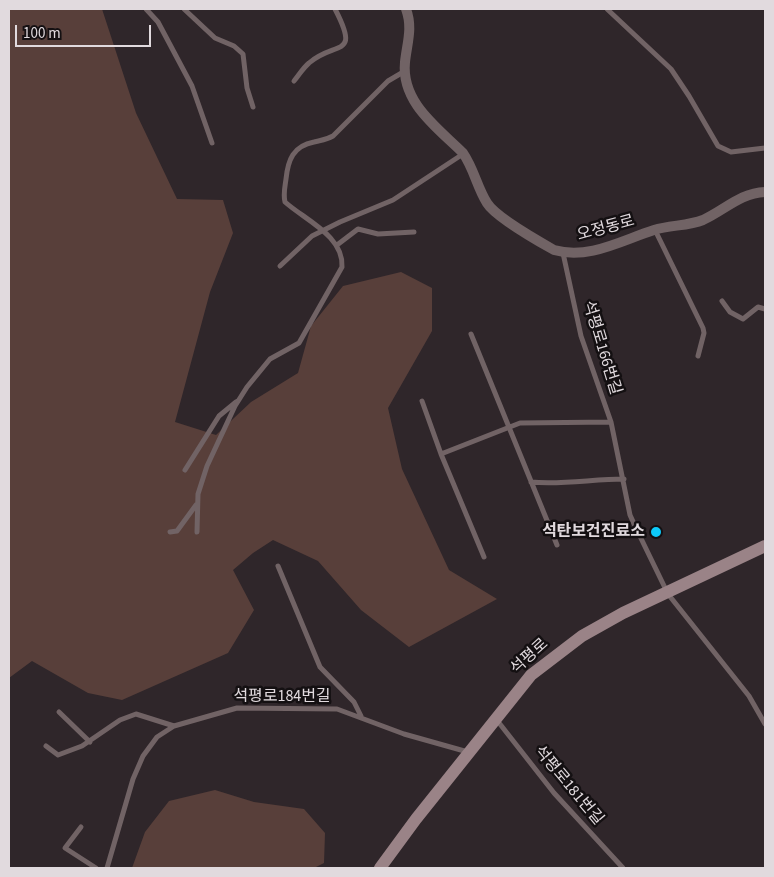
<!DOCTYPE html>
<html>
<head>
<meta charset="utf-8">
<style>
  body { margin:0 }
  #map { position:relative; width:774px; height:877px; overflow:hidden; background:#2f262a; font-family:"Source Sans 3",sans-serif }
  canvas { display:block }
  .frame { position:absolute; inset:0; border:10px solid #e1dade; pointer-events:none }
  .scale { position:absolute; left:15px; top:25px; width:136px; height:22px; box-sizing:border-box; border:2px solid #e1dade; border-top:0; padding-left:6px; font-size:15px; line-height:18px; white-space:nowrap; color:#e1dade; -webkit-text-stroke:4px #141012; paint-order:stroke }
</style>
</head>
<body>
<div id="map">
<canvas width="774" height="877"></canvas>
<div class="frame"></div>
<div class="scale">100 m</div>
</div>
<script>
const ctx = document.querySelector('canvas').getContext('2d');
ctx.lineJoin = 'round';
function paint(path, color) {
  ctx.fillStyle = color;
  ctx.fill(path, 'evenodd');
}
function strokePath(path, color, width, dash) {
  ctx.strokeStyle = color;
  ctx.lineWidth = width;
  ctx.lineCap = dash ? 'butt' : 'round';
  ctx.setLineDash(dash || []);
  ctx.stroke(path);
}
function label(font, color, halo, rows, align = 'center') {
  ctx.font = font + ' "Source Sans 3","Noto Sans KR",sans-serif';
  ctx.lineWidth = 5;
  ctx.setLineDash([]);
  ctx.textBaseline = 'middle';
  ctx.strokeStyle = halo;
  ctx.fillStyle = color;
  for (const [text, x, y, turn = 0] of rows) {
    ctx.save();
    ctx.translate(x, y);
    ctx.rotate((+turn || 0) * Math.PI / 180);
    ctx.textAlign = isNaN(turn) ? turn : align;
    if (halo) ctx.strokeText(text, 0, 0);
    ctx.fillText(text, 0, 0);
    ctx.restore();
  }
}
paint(new Path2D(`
  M 9,9 L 102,9 L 136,113 L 177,199 L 223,200 L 233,233 L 210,292 L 175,422 L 216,435 L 251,402 L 298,373 L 311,326 L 343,286 L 401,272 L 432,288 L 432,331 L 388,408 L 402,469 L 449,570 L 497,599 L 409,647 L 361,610 L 318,561 L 273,540 L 253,553 L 233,570 L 254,610 L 228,653 L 122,700 L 88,693 L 32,661 L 9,678 Z
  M 215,790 L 254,802 L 304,809 L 325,833 L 324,863 L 314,868 L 132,868 L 145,832 L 169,801 Z`), '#583f3a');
strokePath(new Path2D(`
  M 146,9 L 158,22 L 192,86 L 212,143
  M 184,9 L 215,38 L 234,46 L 243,54 L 247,88 L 253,107
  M 607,9 L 671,69 L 689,96 L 718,146 L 731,152 L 765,148
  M 294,81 C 299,75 303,68 309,63 C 335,40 361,59 335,9
  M 655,230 L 703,328 L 704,333 L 698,356
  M 337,245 L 358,229 L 378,234 L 414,232
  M 563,253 L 581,336 L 611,422 L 630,515 L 635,526 L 668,594 L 749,696 L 765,724
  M 280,266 L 312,236 L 340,222 L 393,200 L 463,154
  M 722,301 L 730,312 L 743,319 L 758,307 L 765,309
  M 471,334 L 557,545
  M 422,401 L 441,454 L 520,423 L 611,422
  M 441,454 L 484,557
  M 185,470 L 219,416 L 236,402
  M 531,482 C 562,485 593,479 624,479
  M 170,532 L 177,531 L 196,505
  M 197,532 L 198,494 L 207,466 L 235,406 L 247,387 L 270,359 L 299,343 L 342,267 C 344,236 305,220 285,202 C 283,194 285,187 286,179 C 288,160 293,146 314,142 C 322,140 326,140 333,136 L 388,81 L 405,71
  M 278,566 L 320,667 L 354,702 L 361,716
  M 59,712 L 90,742
  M 496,719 L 554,793 L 623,868
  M 46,746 L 58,755 L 82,746 L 120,720 L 136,714 L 174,726
  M 81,827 L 65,848 L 96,868
  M 107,868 L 133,779 L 143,756 L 157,737 L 174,726 L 237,708 L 337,709 L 404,734 L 468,752`), '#716365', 5);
strokePath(new Path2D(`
  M 406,9 C 413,28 407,43 405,62 C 401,103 438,128 463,153 C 474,169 477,187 487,203 C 495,216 538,241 554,250 C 589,260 622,240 654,230 C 670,225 688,226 703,220 C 725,210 740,193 765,192`), '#716365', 10);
strokePath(new Path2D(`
  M 380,868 L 416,819 L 531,675 L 582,636 L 623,613 L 765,546`), '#9a8387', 12);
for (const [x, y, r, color] of [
  [656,532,6,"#0dcafa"]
]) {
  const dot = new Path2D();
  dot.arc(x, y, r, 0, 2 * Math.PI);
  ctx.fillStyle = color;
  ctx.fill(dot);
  strokePath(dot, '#141012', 2);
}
label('16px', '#e1dade', '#141012', [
  ["오정동로",606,229,-15],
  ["석평로166번길",601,348,73],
  ["석평로",530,657,-42],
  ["석평로184번길",282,697],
  ["석평로181번길",568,786,50]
]);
label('bold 16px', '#e1dade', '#141012', [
  ["석탄보건진료소",645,532]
], 'right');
</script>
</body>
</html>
